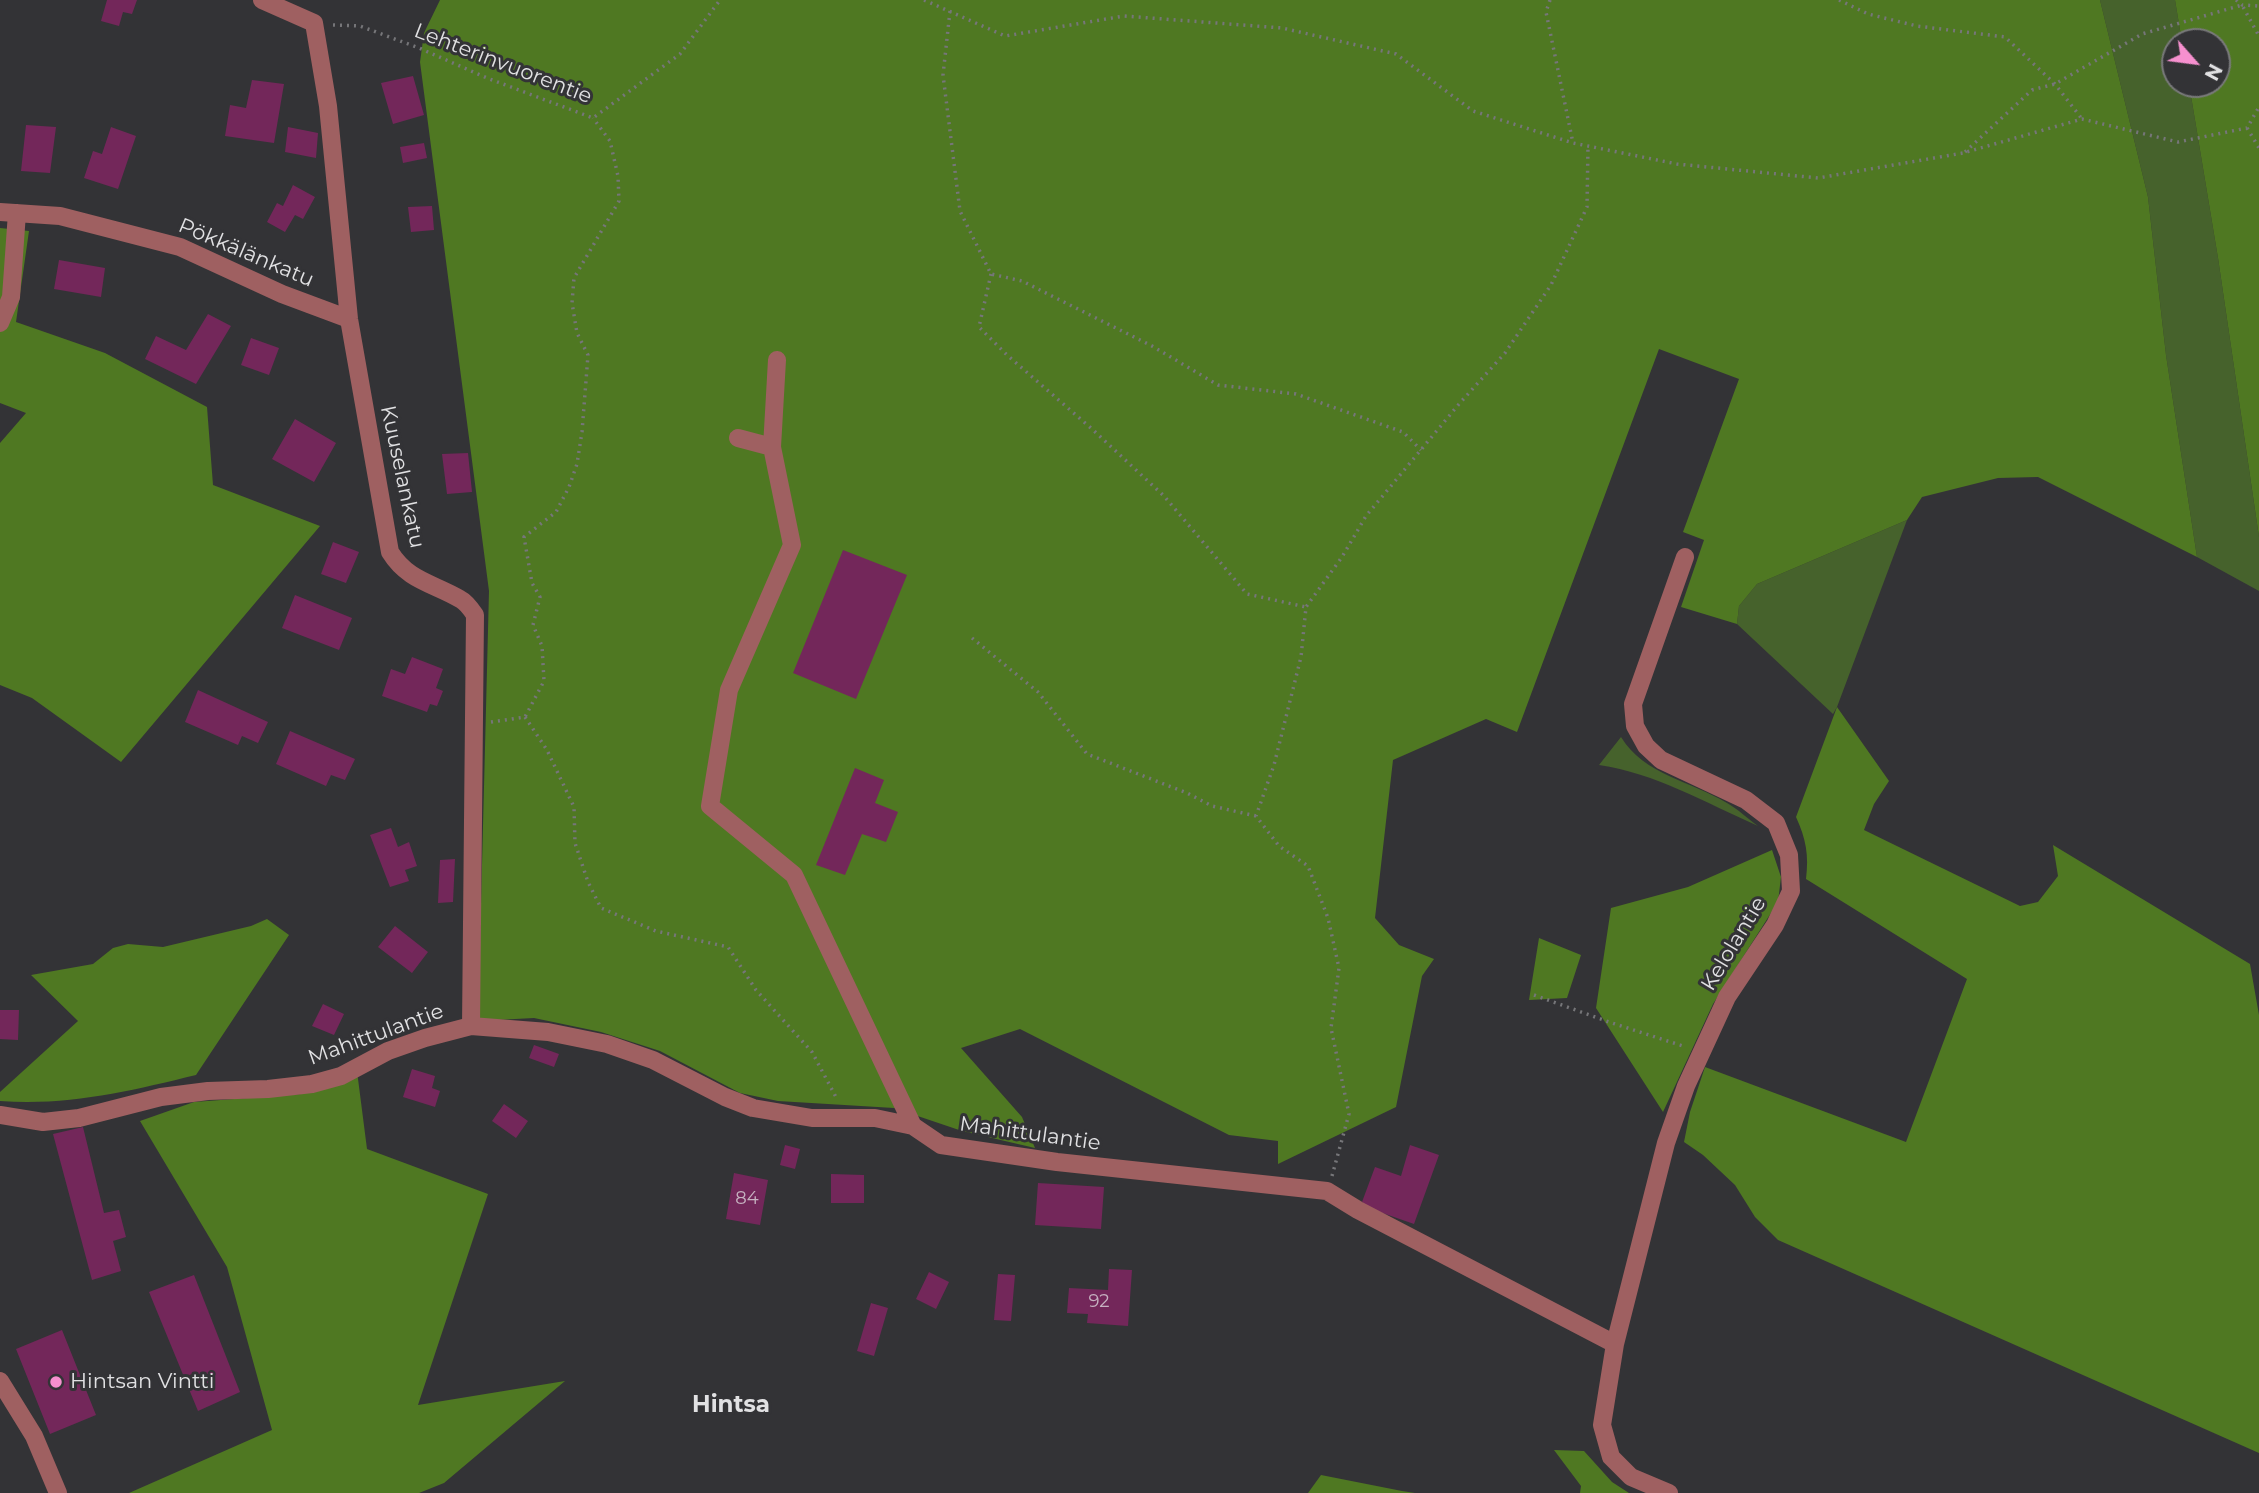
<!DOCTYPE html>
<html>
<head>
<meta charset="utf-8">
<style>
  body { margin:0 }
  #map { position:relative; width:2259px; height:1493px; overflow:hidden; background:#333336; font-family:Montserrat,sans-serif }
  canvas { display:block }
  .north { position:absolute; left:2161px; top:28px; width:70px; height:70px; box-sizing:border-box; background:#333336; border:2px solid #79797b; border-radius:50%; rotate:118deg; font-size:19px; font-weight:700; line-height:28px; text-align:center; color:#e1e1e3 }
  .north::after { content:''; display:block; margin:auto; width:24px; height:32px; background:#f690cf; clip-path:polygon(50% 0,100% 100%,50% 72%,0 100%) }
</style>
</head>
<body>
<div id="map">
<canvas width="2259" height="1493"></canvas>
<div class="north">N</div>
</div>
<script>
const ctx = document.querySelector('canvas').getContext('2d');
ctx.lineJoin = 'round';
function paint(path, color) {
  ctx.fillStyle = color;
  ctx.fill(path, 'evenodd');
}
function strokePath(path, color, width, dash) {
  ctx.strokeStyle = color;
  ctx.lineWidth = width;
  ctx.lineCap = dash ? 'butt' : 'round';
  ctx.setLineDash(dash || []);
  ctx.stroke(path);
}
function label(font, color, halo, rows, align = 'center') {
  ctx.font = font + ' Montserrat,sans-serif';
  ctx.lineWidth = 6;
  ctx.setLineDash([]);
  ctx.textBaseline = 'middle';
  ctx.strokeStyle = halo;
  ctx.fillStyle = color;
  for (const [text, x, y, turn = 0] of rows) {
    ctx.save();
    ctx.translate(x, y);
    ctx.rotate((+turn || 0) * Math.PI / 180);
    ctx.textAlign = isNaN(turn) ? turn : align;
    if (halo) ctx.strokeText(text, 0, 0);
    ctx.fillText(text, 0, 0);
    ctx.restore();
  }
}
paint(new Path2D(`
  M 2100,0 L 2175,0 L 2182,42 L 2175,42 L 2175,84 L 2189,84 L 2218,258 L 2259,537 L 2259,591 L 2197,557 L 2166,355 L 2148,197 Z
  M 1907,520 L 1837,707 L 1833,714 L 1737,624 L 1739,606 L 1757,584 Z
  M 1621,737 C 1644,775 1691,781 1727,803 C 1738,809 1748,819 1758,826 C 1706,803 1655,773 1599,765 Z`), '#46622c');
paint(new Path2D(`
  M 440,0 L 2100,0 L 2148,197 L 2166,355 L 2197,557 L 2038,477 L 1998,478 L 1922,497 L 1907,520 L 1757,584 L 1739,606 L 1737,624 L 1681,607 L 1704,540 L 1683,532 L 1739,379 L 1659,349 L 1517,732 L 1486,719 L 1393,760 L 1375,918 L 1399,945 L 1434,959 L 1422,976 L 1396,1107 L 1278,1164 L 1278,1141 L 1229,1135 L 1020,1029 L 961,1048 L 1022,1117 L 1035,1148 L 962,1131 L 894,1108 L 778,1101 L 740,1093 L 660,1051 L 601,1032 L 534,1018 L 478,1021 L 489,591 L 420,62 L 424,33 Z
  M 2175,0 L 2259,0 L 2259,537 L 2218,258 L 2189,84 L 2217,84 L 2217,42 L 2182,42 Z
  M 0,228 L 29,231 L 16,322 L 105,353 L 207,407 L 213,485 L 320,526 L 121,762 L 32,698 L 0,685 L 0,443 L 26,413 L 0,403 Z
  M 1837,707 L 1889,781 L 1874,804 L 1864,830 L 2020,906 L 2038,902 L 2058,876 L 2053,845 L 2250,964 L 2259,1015 L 2259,1453 L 1778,1240 L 1755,1217 L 1735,1185 L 1703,1155 L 1684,1142 L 1690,1112 L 1705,1067 L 1906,1142 L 1967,979 L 1806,879 C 1809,855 1806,839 1796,817 Z
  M 1772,850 L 1781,877 L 1778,902 L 1713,1004 L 1663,1112 L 1596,1008 L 1611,908 L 1688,887 Z
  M 267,919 L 289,935 L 196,1075 C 130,1091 69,1106 0,1101 L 0,1092 L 78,1021 L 31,975 L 93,964 L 113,948 L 128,944 L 163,947 L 251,926 Z
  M 1539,938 L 1581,955 L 1567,998 L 1529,1000 Z
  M 357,1071 L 367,1149 L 488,1194 L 418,1405 L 565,1381 L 444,1483 L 419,1493 L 129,1493 L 272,1430 L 227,1267 L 140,1121 L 194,1102 L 301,1094 Z
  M 1554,1450 L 1584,1451 L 1612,1482 L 1629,1493 L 1580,1493 L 1581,1486 Z
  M 1321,1475 L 1402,1491 L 1415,1493 L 1308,1493 Z`), '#4f7822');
paint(new Path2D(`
  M 107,0 L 137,0 L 132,14 L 123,12 L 119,26 L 101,21 Z
  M 413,76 L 424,115 L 393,124 L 381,83 Z
  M 252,80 L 284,84 L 274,143 L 225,136 L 230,105 L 246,108 Z
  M 26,125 L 56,127 L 50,173 L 21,171 Z
  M 111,127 L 136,136 L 118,189 L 84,178 L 93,151 L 102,154 Z
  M 288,127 L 318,133 L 316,158 L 285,152 Z
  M 424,143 L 427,158 L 403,163 L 400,147 Z
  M 293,185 L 315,197 L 303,219 L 295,215 L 285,232 L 267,222 L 277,203 L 283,206 Z
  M 432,206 L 434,230 L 411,232 L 408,207 Z
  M 59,260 L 105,268 L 101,297 L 54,289 Z
  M 208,314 L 231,326 L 196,384 L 145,359 L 156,336 L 186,350 Z
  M 251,338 L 279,348 L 269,375 L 241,365 Z
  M 295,419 L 336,443 L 314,482 L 272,459 Z
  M 468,453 L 472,492 L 447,494 L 442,454 Z
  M 333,542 L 359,552 L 346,583 L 321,574 Z
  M 843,550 L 907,575 L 856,699 L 793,673 Z
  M 295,595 L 352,618 L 339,650 L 282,628 Z
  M 412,657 L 443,669 L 436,688 L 443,691 L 437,706 L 430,704 L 427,712 L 382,696 L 391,669 L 405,674 Z
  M 198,690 L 268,722 L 258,743 L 242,736 L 238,745 L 185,722 Z
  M 290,731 L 355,759 L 345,780 L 331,775 L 326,786 L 276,764 Z
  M 855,768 L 884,780 L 875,803 L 898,812 L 886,842 L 862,834 L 845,875 L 816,865 Z
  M 391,828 L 398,847 L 409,842 L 417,866 L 405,870 L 409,881 L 390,887 L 370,835 Z
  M 455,859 L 453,902 L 438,903 L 440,860 Z
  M 395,926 L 428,952 L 412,973 L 378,947 Z
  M 323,1004 L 344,1014 L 334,1035 L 312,1026 Z
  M 0,1010 L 19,1010 L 18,1040 L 0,1039 Z
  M 534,1045 L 559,1054 L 554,1067 L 529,1058 Z
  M 412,1069 L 435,1076 L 432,1088 L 440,1091 L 435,1107 L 403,1097 Z
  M 504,1104 L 528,1121 L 516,1138 L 492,1121 Z
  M 83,1127 L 104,1213 L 119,1210 L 126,1237 L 113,1241 L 121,1271 L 92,1280 L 53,1134 Z
  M 785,1145 L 800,1149 L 795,1169 L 780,1165 Z
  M 1410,1145 L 1439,1155 L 1414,1224 L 1371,1209 L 1362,1202 L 1375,1167 L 1401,1176 Z
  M 734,1173 L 768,1180 L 760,1225 L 726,1219 Z
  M 831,1174 L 864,1175 L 864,1203 L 831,1203 Z
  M 1038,1183 L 1104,1187 L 1101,1229 L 1035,1225 Z
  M 1109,1269 L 1132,1270 L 1128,1326 L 1087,1323 L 1088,1314 L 1067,1313 L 1069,1288 L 1108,1290 Z
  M 929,1272 L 949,1282 L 936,1309 L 916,1299 Z
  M 998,1274 L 1015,1275 L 1011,1321 L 994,1320 Z
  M 194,1275 L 240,1392 L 198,1411 L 149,1292 Z
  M 871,1303 L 888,1308 L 874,1356 L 857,1351 Z
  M 62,1330 L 96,1415 L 50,1434 L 16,1349 Z`), '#73275a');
strokePath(new Path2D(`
  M 924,0 L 1005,36 L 1124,16 L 1282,28 L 1396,54 L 1473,111 L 1573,143 L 1677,164 L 1818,178 L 1963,153 L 2082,119 L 2178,142 L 2247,128 L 2259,107
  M 1550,0 L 1546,12 L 1573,143
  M 1839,0 L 1868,14 L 1917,26 L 2005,37 L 2055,84 L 2082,119
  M 2236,0 L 2242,5 L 2259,6
  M 950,11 L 943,75 L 960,211 L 991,274 L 1022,281 L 1152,346 L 1218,385 L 1296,394 L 1403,432 L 1421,450
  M 333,25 L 360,26 L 419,48 L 487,78 L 593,118 L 680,54 L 720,0
  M 2247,128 L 2259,148
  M 1965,152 L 2032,90 L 2055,84 L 2142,34 L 2242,5 L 2259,36
  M 991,274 L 979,327 L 1007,355 L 1092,429 L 1164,496 L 1247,594 L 1306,607
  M 972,638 L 1038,692 L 1087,754 L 1187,793 L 1212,806 L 1256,816
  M 525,717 L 547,750 L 574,807 L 575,843 L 588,882 L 601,908 L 656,931 L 728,947 L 756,990 L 812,1052 L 837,1099
  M 491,722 L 525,717 L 544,681 L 542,646 L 533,625 L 540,597 L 532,583 L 524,537 L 556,512 L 569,487 L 577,464 L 582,432 L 588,355 L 577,333 L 572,303 L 574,278 L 619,201 L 618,176 L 610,141 L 593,118
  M 1534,995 L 1609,1022 L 1686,1047
  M 1332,1176 L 1349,1114 L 1331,1028 L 1339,968 L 1328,918 L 1308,866 L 1279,846 L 1256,816 L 1274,765 L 1301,657 L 1306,607 L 1342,557 L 1366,516 L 1459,404 L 1505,353 L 1551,285 L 1587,207 L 1588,146`), '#767679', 3.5, [2, 5]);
strokePath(new Path2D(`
  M 262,0 L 314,23 L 328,106 L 349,319 L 390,552 C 408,581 433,583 460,599 C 466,602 471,609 475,615 L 471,1026
  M 0,212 L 60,216 L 180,247 L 282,294 L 349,319
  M 0,323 L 11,297 L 17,213
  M 777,360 L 772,447 L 792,545 L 729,690 L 710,806 L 794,875 L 913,1126
  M 738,438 L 772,447
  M 0,1115 L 43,1122 L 79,1118 L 161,1097 L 208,1091 L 268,1089 L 312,1084 L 341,1076 L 388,1051 L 425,1038 L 471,1026 L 548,1032 L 607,1044 L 653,1060 L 725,1097 L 753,1108 L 812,1118 L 875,1118 L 913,1126 L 941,1145 L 1057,1162 L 1327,1191 L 1358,1210 L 1615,1344 L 1602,1425 L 1611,1457 L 1631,1477 L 1669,1493
  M 1615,1344 L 1666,1143 L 1686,1086 L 1727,997 L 1775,925 L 1791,891 L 1789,855 L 1776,823 L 1746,800 L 1661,760 L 1646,746 L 1635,726 L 1633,704 L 1685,557
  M 0,1381 L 34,1436 L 58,1493`), '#9f6061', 18);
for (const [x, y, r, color] of [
  [56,1382,7,"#f690cf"]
]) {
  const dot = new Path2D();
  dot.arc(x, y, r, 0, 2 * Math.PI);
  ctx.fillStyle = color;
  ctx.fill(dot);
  strokePath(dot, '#333336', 2.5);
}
label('18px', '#c6b2c1', null, [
  ["84",747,1199],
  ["92",1099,1302]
]);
label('21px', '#e1e1e3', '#333336', [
  ["Lehterinvuorentie",503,64,21],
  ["Pökkälänkatu",246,253,23],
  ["Kuuselankatu",402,477,78],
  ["Kelolantie",1734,944,-59],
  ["Mahittulantie",376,1035,-20],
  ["Mahittulantie",1030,1134,8]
]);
label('21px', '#e1e1e3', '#333336', [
  ["Hintsan Vintti",70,1382]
], 'left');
label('bold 23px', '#e1e1e3', '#333336', [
  ["Hintsa",731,1405]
]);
</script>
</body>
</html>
